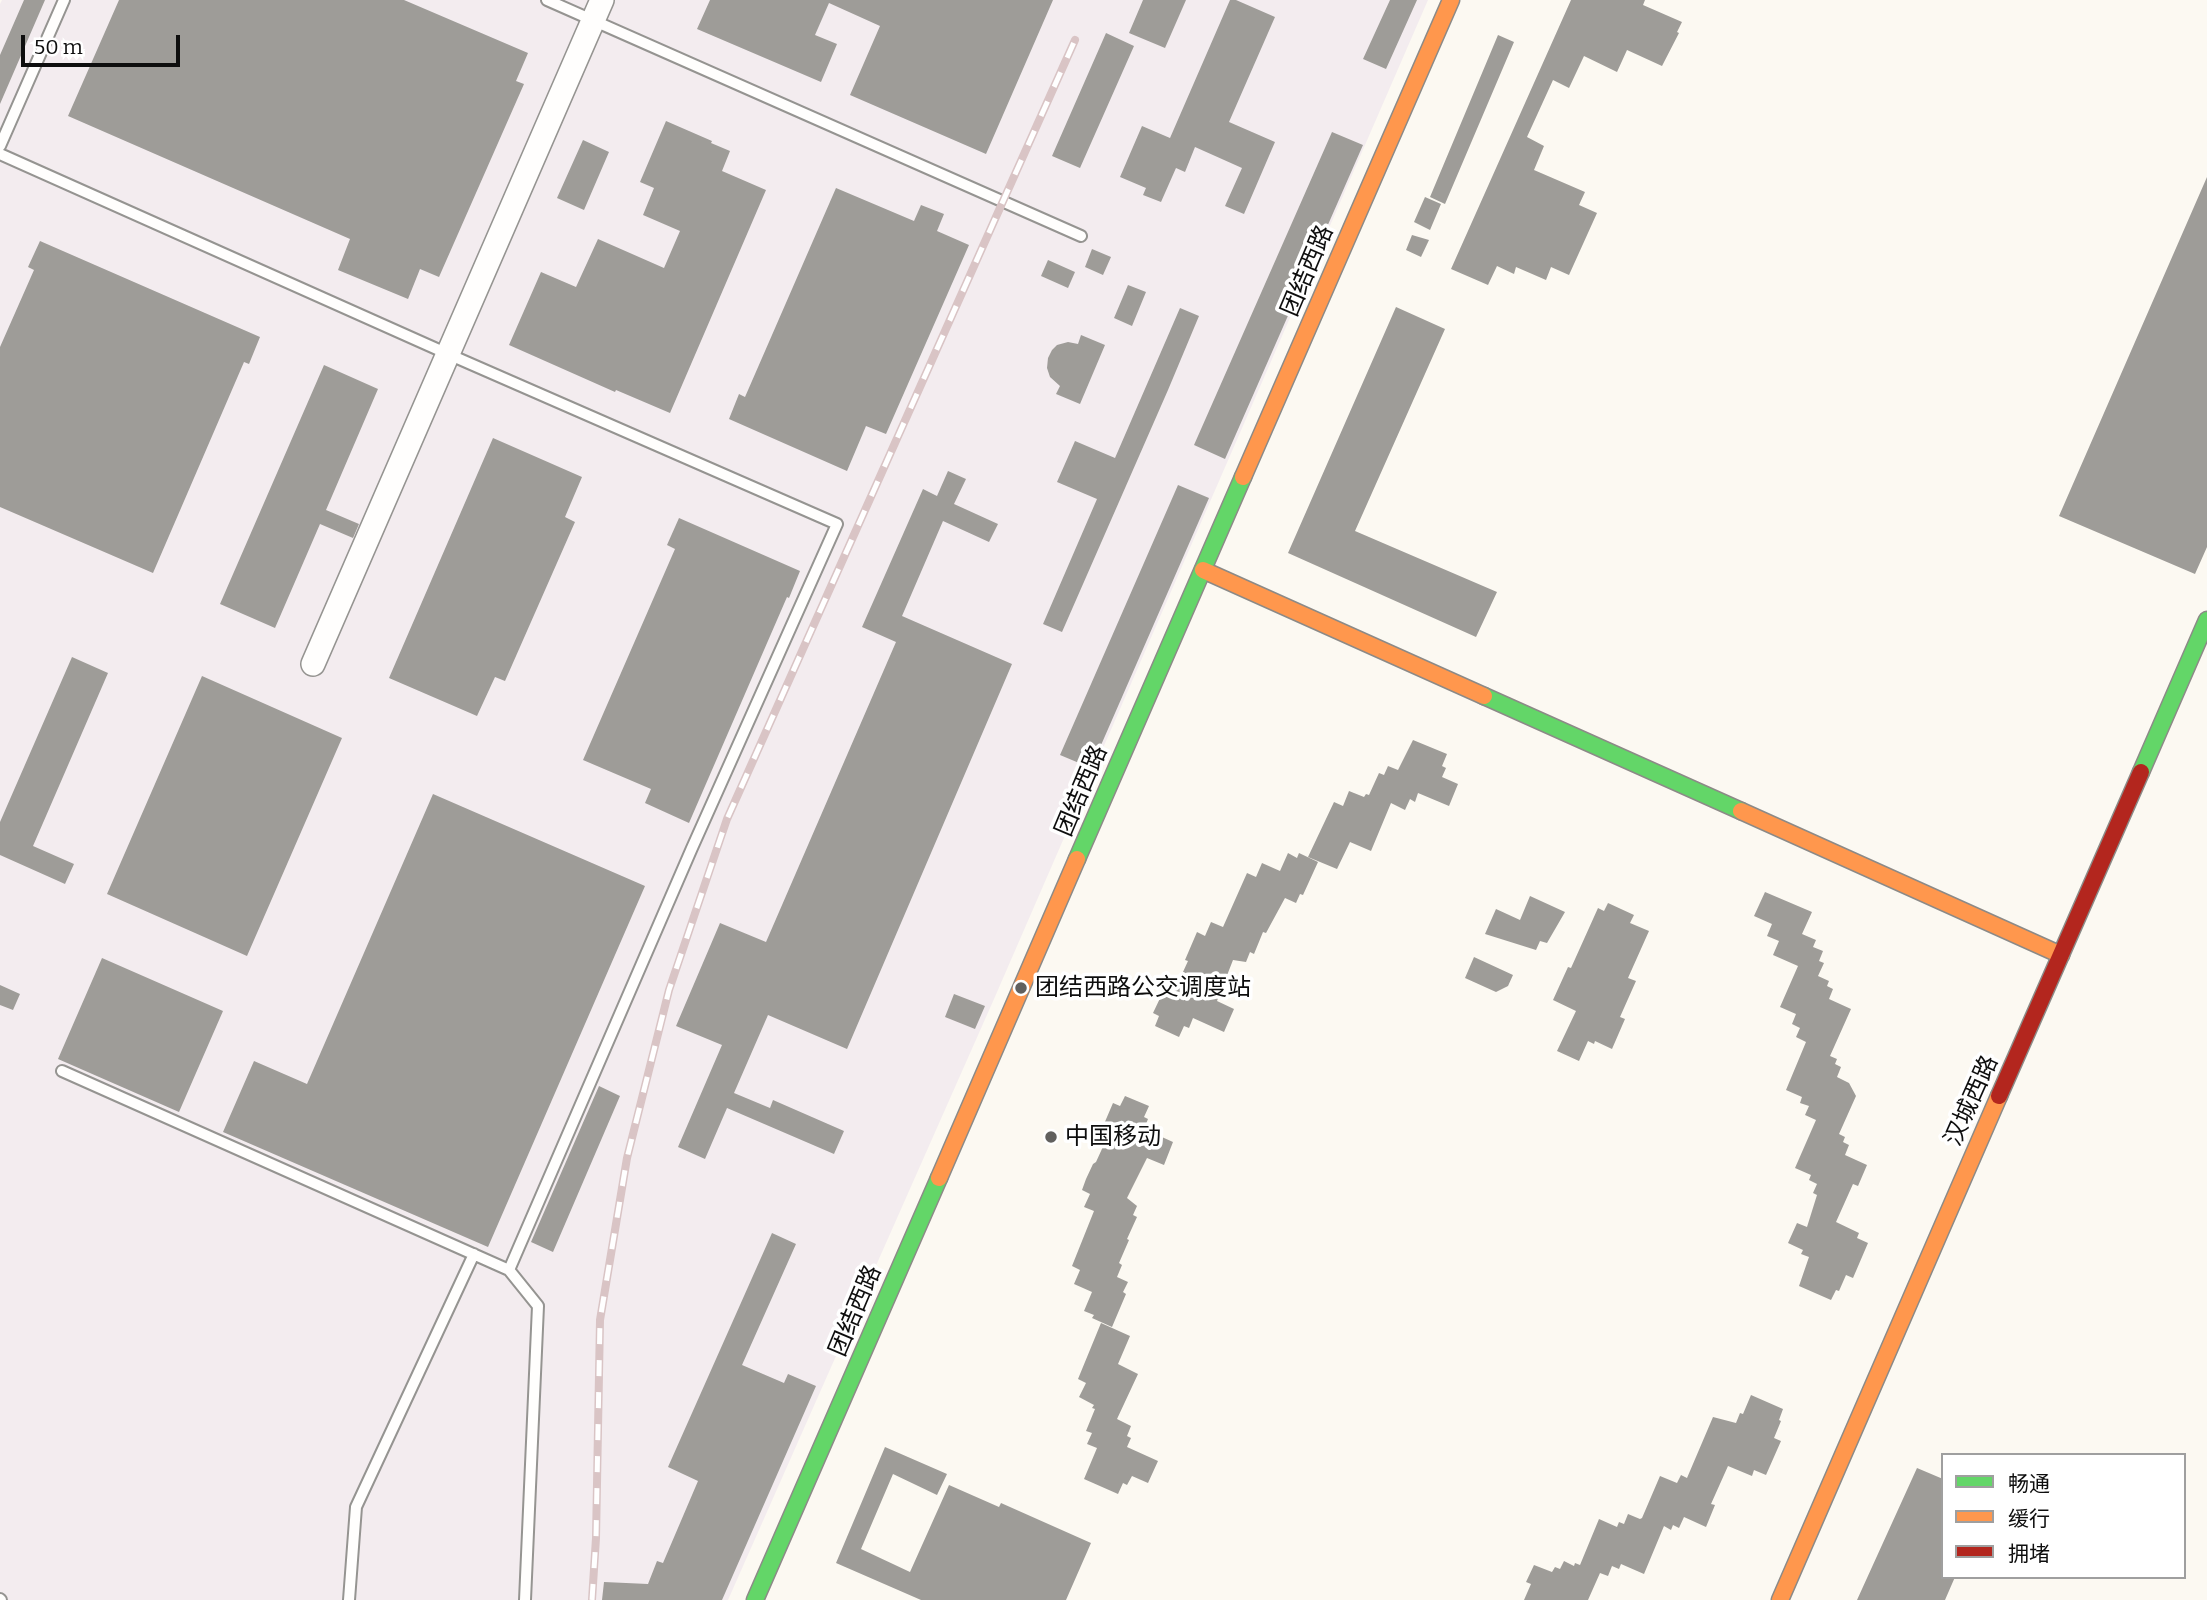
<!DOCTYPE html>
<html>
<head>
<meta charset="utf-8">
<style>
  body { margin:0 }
  #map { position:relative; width:2207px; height:1600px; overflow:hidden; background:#fcf9f2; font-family:Bitter,"Noto Sans SC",serif }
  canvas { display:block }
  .legend { position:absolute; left:1941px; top:1453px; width:245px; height:126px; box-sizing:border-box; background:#fff; border:2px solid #9f9f9f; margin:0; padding:9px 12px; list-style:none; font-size:21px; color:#0e0e0e }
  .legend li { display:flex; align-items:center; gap:14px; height:35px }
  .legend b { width:35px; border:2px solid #9f9f9f }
  .scale { position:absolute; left:21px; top:35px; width:159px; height:32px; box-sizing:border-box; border:4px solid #0e0e0e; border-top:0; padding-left:9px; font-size:21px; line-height:24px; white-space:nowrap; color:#0e0e0e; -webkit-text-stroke:5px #fff; paint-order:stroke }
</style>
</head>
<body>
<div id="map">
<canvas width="2207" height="1600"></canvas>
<ul class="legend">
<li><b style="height:9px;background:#63d668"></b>畅通</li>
<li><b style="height:9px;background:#ff974d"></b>缓行</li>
<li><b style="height:9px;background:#b3261e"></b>拥堵</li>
</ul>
<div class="scale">50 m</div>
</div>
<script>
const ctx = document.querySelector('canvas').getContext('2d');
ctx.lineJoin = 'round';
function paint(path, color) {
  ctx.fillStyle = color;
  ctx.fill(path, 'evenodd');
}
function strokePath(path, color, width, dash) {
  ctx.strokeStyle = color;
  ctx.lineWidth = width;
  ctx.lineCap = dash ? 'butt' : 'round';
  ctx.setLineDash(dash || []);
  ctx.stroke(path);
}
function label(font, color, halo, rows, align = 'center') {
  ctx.font = font + ' Bitter,"Noto Sans SC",serif';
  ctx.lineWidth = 7;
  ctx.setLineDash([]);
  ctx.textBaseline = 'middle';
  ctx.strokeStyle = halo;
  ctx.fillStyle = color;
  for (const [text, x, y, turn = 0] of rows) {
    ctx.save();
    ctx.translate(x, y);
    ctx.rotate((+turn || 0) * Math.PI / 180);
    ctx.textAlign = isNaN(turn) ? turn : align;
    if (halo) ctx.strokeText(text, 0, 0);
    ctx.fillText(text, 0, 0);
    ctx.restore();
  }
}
paint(new Path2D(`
  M 2,0 L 1428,0 L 994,999 L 728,1600 L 0,1600 L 0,4 Z`), '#f3ecef');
paint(new Path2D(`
  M 24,0 L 45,0 L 0,104 L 0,55 Z
  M 119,0 L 404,0 L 528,53 L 516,81 L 524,84 L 439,277 L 420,269 L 408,299 L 338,270 L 350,239 L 68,116 Z
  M 710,0 L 1053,0 L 986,154 L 850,95 L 880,26 L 829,3 L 815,35 L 837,44 L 821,82 L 697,29 Z
  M 1143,0 L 1186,0 L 1165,48 L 1129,33 Z
  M 1230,0 L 1236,0 L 1275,17 L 1229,122 L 1275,142 L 1244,214 L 1225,206 L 1242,168 L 1195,147 L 1185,172 L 1176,168 L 1161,202 L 1143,195 L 1146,188 L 1120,177 L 1142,126 L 1170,138 Z
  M 1390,0 L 1417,0 L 1386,69 L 1363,59 Z
  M 1571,0 L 1645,0 L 1643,5 L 1682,22 L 1677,32 L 1679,33 L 1662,66 L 1627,50 L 1617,72 L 1584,56 L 1569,88 L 1553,80 L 1527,137 L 1544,146 L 1534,170 L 1585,192 L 1579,205 L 1597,213 L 1569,275 L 1551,267 L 1546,280 L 1516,267 L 1514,274 L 1497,266 L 1488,285 L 1451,269 Z
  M 1106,33 L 1134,46 L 1080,168 L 1052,156 Z
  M 1498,35 L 1514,42 L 1445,204 L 1430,197 Z
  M 666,121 L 712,141 L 711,143 L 730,151 L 722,171 L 766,190 L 670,413 L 616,390 L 615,392 L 509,345 L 541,272 L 576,287 L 598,239 L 664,268 L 680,231 L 643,215 L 654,188 L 640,182 Z
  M 1332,132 L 1363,145 L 1225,459 L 1194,445 Z
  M 583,140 L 609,152 L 584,210 L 557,198 Z
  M 2207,177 L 2207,547 L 2195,574 L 2059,516 Z
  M 836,188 L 914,221 L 921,205 L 944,214 L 937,231 L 969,245 L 886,434 L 866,426 L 847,471 L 729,419 L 739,394 L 745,397 Z
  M 1425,197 L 1441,204 L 1430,230 L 1414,222 Z
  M 1412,235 L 1429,240 L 1421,257 L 1406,250 Z
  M 40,241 L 260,337 L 249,364 L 244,362 L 153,573 L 0,507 L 0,347 L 34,270 L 28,267 Z
  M 1092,249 L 1111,257 L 1103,275 L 1085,267 Z
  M 1048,260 L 1075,272 L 1068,288 L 1041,276 Z
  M 1128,285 L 1146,292 L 1132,326 L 1114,318 Z
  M 1396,307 L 1445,329 L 1355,531 L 1497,592 L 1476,637 L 1288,553 Z
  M 1180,308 L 1199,316 L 1168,390 L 1062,632 L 1043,624 L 1097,499 L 1057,482 L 1075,441 L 1115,458 Z
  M 1081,335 L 1105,345 L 1080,404 L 1056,394 L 1060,386 L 1050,377 L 1047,368 L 1048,358 L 1052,350 L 1057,345 L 1068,342 L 1078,344 Z
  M 324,365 L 378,389 L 326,510 L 359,524 L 353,538 L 320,524 L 275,628 L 220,604 Z
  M 493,438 L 582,477 L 565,517 L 575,522 L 505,681 L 495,677 L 477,716 L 389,678 Z
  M 948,471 L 966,479 L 954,504 L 998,524 L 989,542 L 943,521 L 902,616 L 1012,664 L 847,1049 L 768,1015 L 734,1093 L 770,1108 L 773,1100 L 844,1131 L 834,1154 L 727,1108 L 705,1159 L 678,1147 L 722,1045 L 676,1026 L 720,923 L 766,942 L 896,642 L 862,627 L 923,489 L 937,496 Z
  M 1178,485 L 1209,498 L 1091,768 L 1060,755 Z
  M 679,518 L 800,571 L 789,598 L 787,597 L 689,823 L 645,803 L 651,789 L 583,760 L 675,549 L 667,545 Z
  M 72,657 L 108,673 L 33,846 L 74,864 L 65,884 L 0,855 L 0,822 Z
  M 202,676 L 342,738 L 247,956 L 107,894 Z
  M 1413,740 L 1447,754 L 1442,766 L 1446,768 L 1442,777 L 1458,784 L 1449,806 L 1418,793 L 1415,802 L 1410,799 L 1405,810 L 1391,803 L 1371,851 L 1350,842 L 1337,869 L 1308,857 L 1334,802 L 1343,806 L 1349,791 L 1364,797 L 1366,794 L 1369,795 L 1379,773 L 1384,775 L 1388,766 L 1398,770 Z
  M 433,794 L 645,886 L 488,1247 L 223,1132 L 254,1061 L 307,1084 Z
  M 1288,853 L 1297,858 L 1299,853 L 1318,862 L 1303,895 L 1300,894 L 1296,903 L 1285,898 L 1266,933 L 1263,932 L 1254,954 L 1250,952 L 1246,962 L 1233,960 L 1217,1001 L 1234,1009 L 1224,1032 L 1193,1018 L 1189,1028 L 1184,1026 L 1179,1037 L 1155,1026 L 1159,1016 L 1153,1013 L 1163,992 L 1172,996 L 1188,961 L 1185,960 L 1197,932 L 1205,936 L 1211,922 L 1223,927 L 1247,873 L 1256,877 L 1262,863 L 1280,871 Z
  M 1765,892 L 1812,912 L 1802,934 L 1816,940 L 1813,947 L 1823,951 L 1819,961 L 1824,963 L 1818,976 L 1829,981 L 1827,986 L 1833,989 L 1829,999 L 1851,1009 L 1830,1056 L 1837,1059 L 1835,1064 L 1841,1067 L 1837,1077 L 1849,1083 L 1856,1096 L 1839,1134 L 1845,1137 L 1843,1142 L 1849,1145 L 1845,1155 L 1867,1165 L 1858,1186 L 1853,1184 L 1836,1222 L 1859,1233 L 1857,1238 L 1868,1243 L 1853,1278 L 1846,1275 L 1839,1291 L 1836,1290 L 1831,1300 L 1799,1286 L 1809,1257 L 1801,1254 L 1803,1250 L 1788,1243 L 1797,1223 L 1807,1227 L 1817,1195 L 1813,1193 L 1817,1184 L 1809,1180 L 1811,1175 L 1795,1168 L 1816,1120 L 1805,1115 L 1809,1106 L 1800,1103 L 1802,1097 L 1786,1090 L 1806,1042 L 1796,1037 L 1800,1028 L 1792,1024 L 1796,1014 L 1780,1007 L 1798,966 L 1773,955 L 1779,941 L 1767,936 L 1772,924 L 1754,916 Z
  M 1530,896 L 1565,912 L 1547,943 L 1540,941 L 1536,950 L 1485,934 L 1496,909 L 1520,920 Z
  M 1608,903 L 1634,915 L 1630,923 L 1649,931 L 1628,978 L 1636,981 L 1620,1017 L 1625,1019 L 1612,1049 L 1595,1041 L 1594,1044 L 1588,1041 L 1579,1061 L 1557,1051 L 1576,1011 L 1553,1000 L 1568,967 L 1571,968 L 1598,908 L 1604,911 Z
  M 1474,957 L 1513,975 L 1508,986 L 1496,992 L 1465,978 Z
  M 102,958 L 223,1011 L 179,1112 L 58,1059 Z
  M 0,985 L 20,994 L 13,1010 L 0,1005 Z
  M 954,994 L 985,1006 L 975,1029 L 945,1017 Z
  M 599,1086 L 620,1096 L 553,1252 L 531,1242 Z
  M 1125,1096 L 1149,1106 L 1144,1117 L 1148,1119 L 1144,1129 L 1173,1142 L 1164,1165 L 1147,1158 L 1127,1198 L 1137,1206 L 1133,1215 L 1137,1217 L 1127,1239 L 1129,1240 L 1119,1263 L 1122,1265 L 1117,1277 L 1128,1282 L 1123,1292 L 1126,1294 L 1112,1327 L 1092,1318 L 1094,1315 L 1084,1311 L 1092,1292 L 1074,1284 L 1080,1270 L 1072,1266 L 1094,1211 L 1084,1207 L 1090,1194 L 1082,1190 L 1086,1179 L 1093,1164 L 1096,1162 L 1112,1127 L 1104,1124 L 1113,1103 L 1120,1106 Z
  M 772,1233 L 796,1244 L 742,1365 L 784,1383 L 788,1374 L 816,1386 L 722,1600 L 602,1600 L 604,1582 L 648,1584 L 657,1561 L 663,1563 L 698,1481 L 668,1467 Z
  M 1101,1323 L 1130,1336 L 1118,1364 L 1138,1374 L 1117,1419 L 1131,1426 L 1127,1436 L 1131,1438 L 1127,1447 L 1158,1461 L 1148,1483 L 1132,1476 L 1127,1485 L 1123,1483 L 1118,1494 L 1084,1479 L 1097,1448 L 1087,1444 L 1092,1433 L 1086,1431 L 1095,1409 L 1092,1408 L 1094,1405 L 1079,1397 L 1086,1383 L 1078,1379 Z
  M 1751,1395 L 1783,1409 L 1779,1420 L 1781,1421 L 1774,1438 L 1781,1441 L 1766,1475 L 1754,1470 L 1752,1476 L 1728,1466 L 1711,1504 L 1715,1505 L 1706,1527 L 1684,1517 L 1679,1528 L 1673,1525 L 1671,1530 L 1664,1526 L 1644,1574 L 1621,1564 L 1619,1569 L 1612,1566 L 1608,1576 L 1600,1573 L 1588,1600 L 1524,1600 L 1531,1584 L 1526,1582 L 1534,1565 L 1552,1572 L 1555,1567 L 1560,1569 L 1564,1561 L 1574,1566 L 1575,1563 L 1580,1565 L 1599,1519 L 1617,1527 L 1619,1522 L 1624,1524 L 1628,1514 L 1640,1519 L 1642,1518 L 1660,1476 L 1677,1483 L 1681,1475 L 1687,1478 L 1713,1417 L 1736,1423 L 1740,1413 L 1743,1414 Z
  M 885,1447 L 947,1474 L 937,1495 L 893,1474 L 861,1549 L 910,1572 L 949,1485 L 999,1507 L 1001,1503 L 1091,1543 L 1066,1600 L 921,1600 L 836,1563 Z
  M 1917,1468 L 1943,1479 L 1943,1577 L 1955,1577 L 1945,1600 L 1857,1600 Z`), '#9e9c98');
const lane = new Path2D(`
  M 547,0 L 1081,236
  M 0,146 L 64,0
  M 0,154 L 448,354 L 837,524 L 692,848 L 509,1270 L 62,1071
  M 509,1270 L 538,1306 L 525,1600
  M 0,1599 L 1,1600
  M 349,1600 L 356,1507 L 474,1254`);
const street = new Path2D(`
  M 313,664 L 602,0`);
const fast = new Path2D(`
  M 1484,696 L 1741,811
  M 2141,772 L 2207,620
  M 1077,859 L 1243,477
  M 755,1600 L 939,1178`);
const slow = new Path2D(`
  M 1243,477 L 1451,0
  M 1203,570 L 1484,696
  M 1741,811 L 2061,955
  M 939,1178 L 1077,859
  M 1780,1600 L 1999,1096`);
const jam = new Path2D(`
  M 1999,1096 L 2141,772`);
strokePath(lane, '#959491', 14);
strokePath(street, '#959491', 26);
strokePath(fast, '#8c8a87', 19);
strokePath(slow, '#8c8a87', 19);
strokePath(jam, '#8c8a87', 19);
strokePath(lane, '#fffefd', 10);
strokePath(street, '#fffefd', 23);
strokePath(fast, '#63d668', 16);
strokePath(slow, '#ff974d', 16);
strokePath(jam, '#b3261e', 16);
const rail = new Path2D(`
  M 592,1600 L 596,1538 L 600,1320 L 627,1158 L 669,990 L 727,819 L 1075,40`);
strokePath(rail, '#d9c4c5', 8);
strokePath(rail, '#fff', 5, [16]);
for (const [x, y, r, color] of [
  [1021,988,7,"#61605e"],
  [1051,1137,7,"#61605e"]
]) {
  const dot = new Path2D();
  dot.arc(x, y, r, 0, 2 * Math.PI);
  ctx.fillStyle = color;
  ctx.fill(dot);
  strokePath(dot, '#fff', 2.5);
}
label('24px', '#0e0e0e', '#fff', [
  ["团结西路",1308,271,-67],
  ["团结西路",1082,791,-67],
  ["汉城西路",1972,1101,-66],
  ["团结西路",856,1311,-67]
]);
label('24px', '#0e0e0e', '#fff', [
  ["团结西路公交调度站",1035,988],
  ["中国移动",1065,1137]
], 'left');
</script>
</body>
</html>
